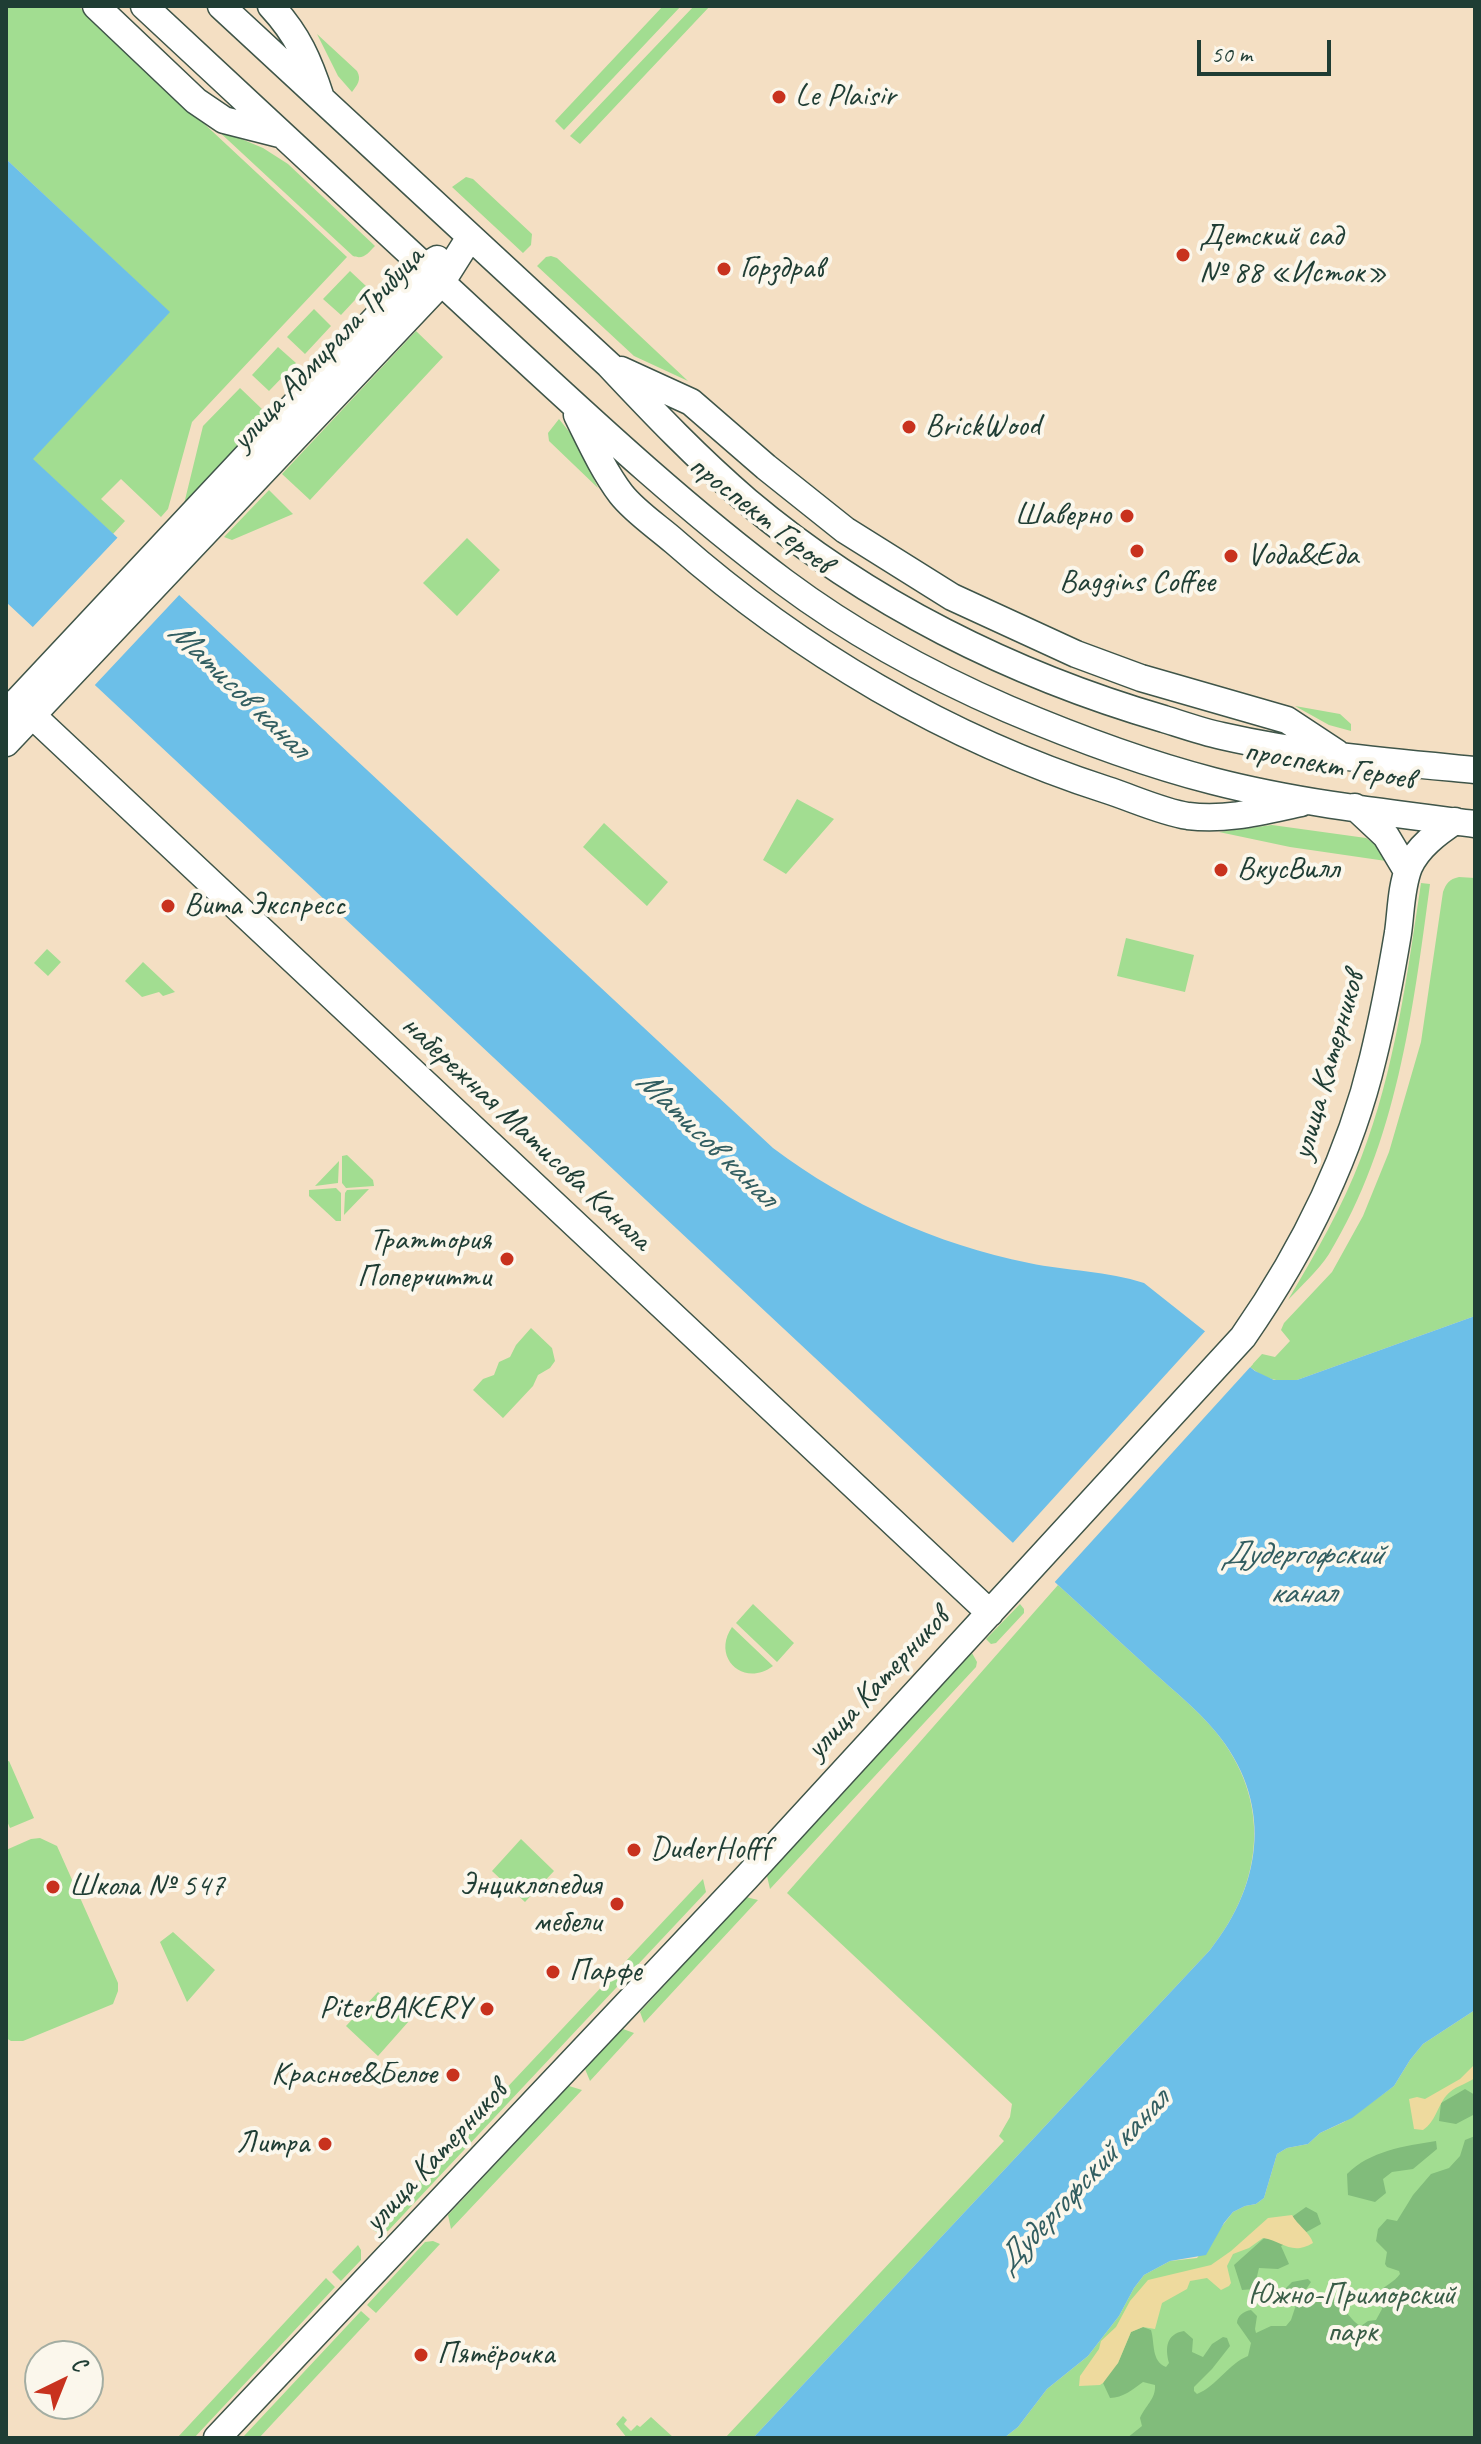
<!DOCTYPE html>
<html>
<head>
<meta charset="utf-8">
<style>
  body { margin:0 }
  #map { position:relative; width:1481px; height:2444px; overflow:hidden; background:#f4dfc3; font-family:Caveat,sans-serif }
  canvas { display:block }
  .frame { position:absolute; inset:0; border:8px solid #1f3d34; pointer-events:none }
  .north { position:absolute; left:24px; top:2340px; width:80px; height:80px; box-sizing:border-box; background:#fbf7ec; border:2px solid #a3ada2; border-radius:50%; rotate:43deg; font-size:22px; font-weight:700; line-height:32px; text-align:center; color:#1f3d34 }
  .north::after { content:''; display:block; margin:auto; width:28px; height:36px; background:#c8321e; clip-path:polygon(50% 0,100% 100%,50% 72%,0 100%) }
  .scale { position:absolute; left:1197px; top:40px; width:134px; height:36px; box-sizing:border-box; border:4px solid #1f3d34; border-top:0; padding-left:10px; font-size:24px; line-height:28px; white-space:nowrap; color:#1f3d34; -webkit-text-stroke:6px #fbf7ec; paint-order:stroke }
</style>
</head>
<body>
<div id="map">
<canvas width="1481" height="2444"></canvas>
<div class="frame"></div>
<div class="north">С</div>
<div class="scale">50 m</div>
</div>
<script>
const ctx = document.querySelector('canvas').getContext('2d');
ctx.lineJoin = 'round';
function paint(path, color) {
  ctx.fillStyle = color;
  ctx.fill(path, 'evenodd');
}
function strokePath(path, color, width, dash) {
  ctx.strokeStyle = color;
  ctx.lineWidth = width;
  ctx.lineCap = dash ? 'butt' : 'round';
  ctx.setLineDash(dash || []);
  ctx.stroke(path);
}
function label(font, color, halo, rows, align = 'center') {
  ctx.font = font + ' Caveat,sans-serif';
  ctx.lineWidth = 8;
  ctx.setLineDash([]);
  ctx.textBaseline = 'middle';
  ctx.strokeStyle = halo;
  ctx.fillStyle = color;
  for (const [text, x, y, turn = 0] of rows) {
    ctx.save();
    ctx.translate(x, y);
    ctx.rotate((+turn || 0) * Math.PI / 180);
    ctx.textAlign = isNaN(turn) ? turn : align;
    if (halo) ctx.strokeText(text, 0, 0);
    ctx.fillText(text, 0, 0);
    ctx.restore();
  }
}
paint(new Path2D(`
  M 6,6 L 78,6 L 347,257 L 192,422 L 168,509 L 161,517 L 121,479 L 101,499 L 125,521 L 113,534 L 32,459 L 169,312 L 6,159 Z
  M 663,6 L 681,6 L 564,130 L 555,121 Z
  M 694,6 L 710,6 L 580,144 L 570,136 Z
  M 317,34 L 357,71 C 362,80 357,85 352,92 L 338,76 Z
  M 215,128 L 263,148 L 288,164 L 375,246 C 368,253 364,260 353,256 Z
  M 466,177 L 473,179 L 532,234 L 531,245 L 523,253 L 452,187 Z
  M 551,256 L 557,258 L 688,381 L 634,356 L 537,266 L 546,257 Z
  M 350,271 L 367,287 L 341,315 L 323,299 Z
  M 314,309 L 331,326 L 305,354 L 287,337 Z
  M 416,331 L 443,357 L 310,500 L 282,474 Z
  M 278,347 L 296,363 L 269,391 L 252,375 Z
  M 240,388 L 263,410 L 236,450 L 184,504 L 203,426 Z
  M 559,419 L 575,439 L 598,488 L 549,441 L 548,433 Z
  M 269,490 L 293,514 L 232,540 L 224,537 Z
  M 467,538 L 500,570 L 457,616 L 423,583 Z
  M 1295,706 L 1340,714 L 1351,724 L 1351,731 L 1329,725 Z
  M 797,799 L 834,819 L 786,874 L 763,860 Z
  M 604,823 L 668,882 L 647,906 L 583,847 Z
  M 1272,825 L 1366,838 L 1380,848 L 1386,861 L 1290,847 L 1219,832 Z
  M 1459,877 L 1475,878 L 1475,1316 L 1297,1380 C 1278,1383 1265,1379 1250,1367 L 1262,1354 L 1275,1357 L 1290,1341 L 1281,1330 L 1284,1323 L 1332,1272 L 1363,1216 L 1389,1152 L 1421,1042 L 1443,892 C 1446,884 1449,879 1459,877 Z
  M 1421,883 L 1430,884 C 1413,1011 1397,1142 1329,1254 C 1318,1271 1302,1285 1288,1300 C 1315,1254 1342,1208 1361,1158 C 1395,1070 1407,976 1421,883 Z
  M 1126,938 L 1194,955 L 1185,992 L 1117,976 Z
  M 47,949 L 61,962 L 48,976 L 34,963 Z
  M 143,962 L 175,992 L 163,996 L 159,992 L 142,997 L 125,981 Z
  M 347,1155 L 373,1180 L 374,1186 L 346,1188 L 342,1183 L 342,1156 Z
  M 339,1161 L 338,1183 L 315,1186 Z
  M 336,1188 L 341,1193 L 341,1221 L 336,1221 L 309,1196 L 309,1190 Z
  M 369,1189 L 344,1215 L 345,1193 L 347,1190 Z
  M 531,1328 L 552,1348 L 555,1361 L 550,1368 L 538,1375 L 533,1386 L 503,1418 L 473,1390 L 483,1379 L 494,1375 L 499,1362 L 510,1357 L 516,1345 Z
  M 1058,1585 C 1090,1614 1121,1643 1153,1672 C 1174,1691 1197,1709 1215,1731 C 1272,1800 1264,1882 1210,1950 L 753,2438 L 725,2438 L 1004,2141 L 999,2136 L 1010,2117 L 1012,2104 L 787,1893 Z
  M 753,1604 L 794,1643 L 777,1662 L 736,1623 Z
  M 1020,1604 L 1024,1609 L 1024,1613 L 996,1643 L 991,1644 L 986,1639 Z
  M 732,1627 L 773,1666 C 744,1688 711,1658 732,1627 Z
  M 972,1653 L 977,1662 L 976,1667 L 770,1889 L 767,1876 Z
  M 9,1761 L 34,1818 L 10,1828 L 6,1819 L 6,1762 Z
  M 40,1838 L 57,1846 L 118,1983 L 118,1991 L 113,2004 L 23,2041 L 11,2041 L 6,2038 L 6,1850 L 31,1839 Z
  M 521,1839 L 554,1871 L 525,1902 L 492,1871 Z
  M 703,1879 L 706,1892 L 388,2231 L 378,2233 L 373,2230 Z
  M 746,1897 L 758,1900 L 644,2023 L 640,2012 Z
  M 173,1932 L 215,1970 L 187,2002 L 160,1942 Z
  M 378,1992 L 409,2021 L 378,2056 L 346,2026 Z
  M 1475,2010 L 1475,2438 L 1004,2438 L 1018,2427 L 1047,2389 L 1088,2356 L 1119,2316 L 1134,2288 L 1144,2275 L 1170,2261 L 1197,2258 L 1233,2212 L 1245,2206 L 1256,2204 L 1264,2198 L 1277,2154 L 1287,2148 L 1308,2144 L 1320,2133 L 1344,2122 L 1364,2108 L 1394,2086 L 1410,2060 L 1423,2044 Z
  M 623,2029 L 634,2033 L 590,2081 L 585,2069 Z
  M 569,2086 L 582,2090 L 451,2229 L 448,2215 Z
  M 433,2241 L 440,2244 L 376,2313 L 367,2305 L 425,2242 Z
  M 358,2245 L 361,2250 L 361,2260 L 341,2281 L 332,2272 Z
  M 326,2278 L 335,2287 L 194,2438 L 177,2438 Z
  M 361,2311 L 370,2319 L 259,2438 L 245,2438 L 244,2436 Z
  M 623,2416 L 627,2420 L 624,2424 L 631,2431 L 637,2425 L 640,2427 L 651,2417 L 674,2438 L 627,2438 L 616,2424 Z`), '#a2dd91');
paint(new Path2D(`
  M 1465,2089 L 1475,2095 L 1475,2114 L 1456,2124 L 1439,2121 L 1441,2103 Z
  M 1475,2136 L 1475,2438 L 1127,2438 L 1142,2426 L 1140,2418 C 1145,2406 1156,2399 1155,2385 L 1143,2382 C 1133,2389 1123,2398 1110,2398 L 1103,2383 L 1107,2375 L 1118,2363 L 1131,2332 L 1143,2327 L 1151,2330 C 1155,2343 1151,2361 1166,2367 L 1169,2363 C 1165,2348 1166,2334 1184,2331 L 1193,2339 L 1192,2352 L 1203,2357 L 1212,2344 L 1223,2337 L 1227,2338 L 1230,2346 L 1212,2369 L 1194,2387 L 1194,2391 L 1197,2394 C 1217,2386 1228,2364 1248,2356 L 1251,2343 L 1237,2323 C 1237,2316 1244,2311 1251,2310 L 1257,2316 L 1255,2329 L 1256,2333 L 1271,2326 L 1286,2326 L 1291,2320 L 1296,2305 L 1285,2299 L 1283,2291 L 1292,2282 L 1308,2279 L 1311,2282 L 1301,2297 L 1303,2305 C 1309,2302 1315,2296 1321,2294 C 1336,2288 1347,2320 1361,2326 L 1368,2321 L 1376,2320 L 1382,2309 L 1379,2293 C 1383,2286 1394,2283 1400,2274 L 1399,2271 L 1387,2267 L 1385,2264 L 1387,2252 L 1376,2241 L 1378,2229 L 1387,2219 L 1397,2221 L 1413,2195 L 1431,2174 L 1449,2168 L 1460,2156 L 1465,2140 Z
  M 1436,2141 L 1437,2149 L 1413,2169 L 1392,2172 L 1383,2179 L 1386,2193 L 1375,2202 L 1348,2195 L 1347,2174 C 1370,2151 1404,2146 1436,2141 Z
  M 1306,2207 L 1317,2213 L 1321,2224 L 1281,2246 L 1289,2264 L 1278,2269 L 1259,2268 L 1254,2289 L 1242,2290 L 1234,2265 L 1272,2231 Z`), '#81bc7b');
paint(new Path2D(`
  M 1475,2064 L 1475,2078 C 1465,2085 1454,2086 1446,2096 C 1437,2107 1436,2121 1423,2130 L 1414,2129 L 1409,2099 L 1417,2097 L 1425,2099 L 1460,2079 Z
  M 1292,2215 C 1297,2225 1310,2232 1313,2243 C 1291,2256 1283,2241 1263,2238 L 1249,2248 L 1233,2254 L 1227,2266 L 1231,2283 L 1229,2286 L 1221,2290 L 1207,2278 L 1190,2281 L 1187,2289 L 1162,2303 L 1155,2329 L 1143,2327 L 1131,2332 L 1118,2363 L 1103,2383 L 1100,2385 L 1079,2386 L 1080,2376 L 1099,2349 L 1101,2341 L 1116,2327 L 1130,2301 L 1148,2280 L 1211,2265 L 1231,2251 L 1268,2218 Z`), '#eeda9e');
paint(new Path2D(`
  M 6,159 L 170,312 L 33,459 L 773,1148 C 849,1205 936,1244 1029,1263 C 1067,1271 1108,1271 1144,1283 L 1255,1371 L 1274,1380 L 1297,1380 L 1475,1316 L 1475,2010 L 1423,2044 L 1410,2060 L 1394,2086 L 1352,2118 L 1320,2133 L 1308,2144 L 1287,2148 L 1277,2154 L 1264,2198 L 1256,2204 L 1245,2206 L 1233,2212 L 1224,2223 L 1206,2255 L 1170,2261 L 1144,2275 L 1134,2288 L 1119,2316 L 1088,2356 L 1047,2389 L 1018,2427 L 1004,2438 L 753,2438 L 1210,1950 C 1264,1882 1273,1800 1215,1731 C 1197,1709 1174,1691 1153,1672 C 1121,1643 1090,1614 1058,1585 L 6,602 Z`), '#6cbfe8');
paint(new Path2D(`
  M 120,535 L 182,592 L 93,687 L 30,630 Z
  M 1208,1328 L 1253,1364 L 1052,1585 L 1010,1546 Z`), '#f4dfc3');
const minor = new Path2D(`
  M 96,6 L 196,101 L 224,120 L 279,134
  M 144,6 C 256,110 368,215 480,318 C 579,409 677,502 784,582 C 851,632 932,676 1008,709 C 1074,737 1143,763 1213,781 C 1298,803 1388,813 1475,824
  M 221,6 L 609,365 C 653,412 698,459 747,501 C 868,603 1013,675 1164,719 C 1183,725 1203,732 1222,736 C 1305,755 1391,762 1475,770
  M 271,6 C 298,35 309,61 321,98
  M 621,370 L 691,402 L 766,467 L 845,530 L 952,597 L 1076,654 L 1141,678 L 1287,720 L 1337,753
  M 577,415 C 590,441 603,470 621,494 C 635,512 658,527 675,542 C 800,652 948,739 1107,790 C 1132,798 1162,812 1188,816 C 1227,821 1263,811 1301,803
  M 17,701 L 990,1613
  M 7,712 L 424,267 L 437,259
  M 6,743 L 441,283 L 470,237
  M 1355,807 L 1386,836 L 1407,871
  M 217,2438 L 746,1878 L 1243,1337 C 1302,1252 1349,1159 1373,1058 C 1383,1017 1391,975 1398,933 C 1401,912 1401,887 1409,867 C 1418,847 1437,833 1455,821`);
strokePath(minor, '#3f5549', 29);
strokePath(minor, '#fff', 26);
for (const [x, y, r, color] of [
  [779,97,8,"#c8321e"],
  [1183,255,8,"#c8321e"],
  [724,269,8,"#c8321e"],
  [909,427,8,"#c8321e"],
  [1127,516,8,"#c8321e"],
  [1137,551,8,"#c8321e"],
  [1231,556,8,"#c8321e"],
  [1221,870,8,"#c8321e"],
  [168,906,8,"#c8321e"],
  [507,1259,8,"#c8321e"],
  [634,1850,8,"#c8321e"],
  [53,1887,8,"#c8321e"],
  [617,1904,8,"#c8321e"],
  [553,1972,8,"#c8321e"],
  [487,2009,8,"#c8321e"],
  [453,2075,8,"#c8321e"],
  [325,2144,8,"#c8321e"],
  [421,2355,8,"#c8321e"]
]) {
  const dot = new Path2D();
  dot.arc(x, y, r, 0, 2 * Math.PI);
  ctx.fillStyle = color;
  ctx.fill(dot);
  strokePath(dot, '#fbf7ec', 3);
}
label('32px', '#1f3d34', '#fbf7ec', [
  ["Le Plaisir",795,97],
  ["Детский сад",1199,237],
  ["№ 88 «Исток»",1199,274],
  ["Горздрав",740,269],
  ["BrickWood",925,427],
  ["Шаверно",1111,516,"right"],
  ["Vода&Еда",1247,556],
  ["Baggins Coffee",1137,583,"center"],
  ["ВкусВилл",1237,870],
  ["Вита Экспресс",184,906],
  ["Траттория",491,1241,"right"],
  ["Поперчитти",491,1278,"right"],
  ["DuderHofff",650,1850],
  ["Энциклопедия",601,1886,"right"],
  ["мебели",601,1923,"right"],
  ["Школа № 547",69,1887],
  ["Парфе",569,1972],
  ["PiterBAKERY",471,2009,"right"],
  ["Красное&Белое",437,2075,"right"],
  ["Литра",309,2144,"right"],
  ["Пятёрочка",437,2355]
], 'left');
label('32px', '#1f3d34', '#fbf7ec', [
  ["улица Адмирала Трибуца",328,349,-47],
  ["проспект Героев",760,515,38],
  ["проспект Героев",1329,766,10],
  ["улица Катерников",1329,1066,-74],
  ["набережная Матисова Канала",526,1133,43],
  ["улица Катерников",878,1684,-47],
  ["улица Катерников",436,2157,-47]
]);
label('32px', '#395d47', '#fbf7ec', [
  ["Южно-Приморский",1352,2296],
  ["парк",1352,2333]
]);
label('italic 34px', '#325e61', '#fbf7ec', [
  ["Матисов канал",238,690,44],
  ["Матисов канал",706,1139,44],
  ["Дудергофский",1302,1555],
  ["канал",1302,1594],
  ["Дудергофский канал",1083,2182,-47]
]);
</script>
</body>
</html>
